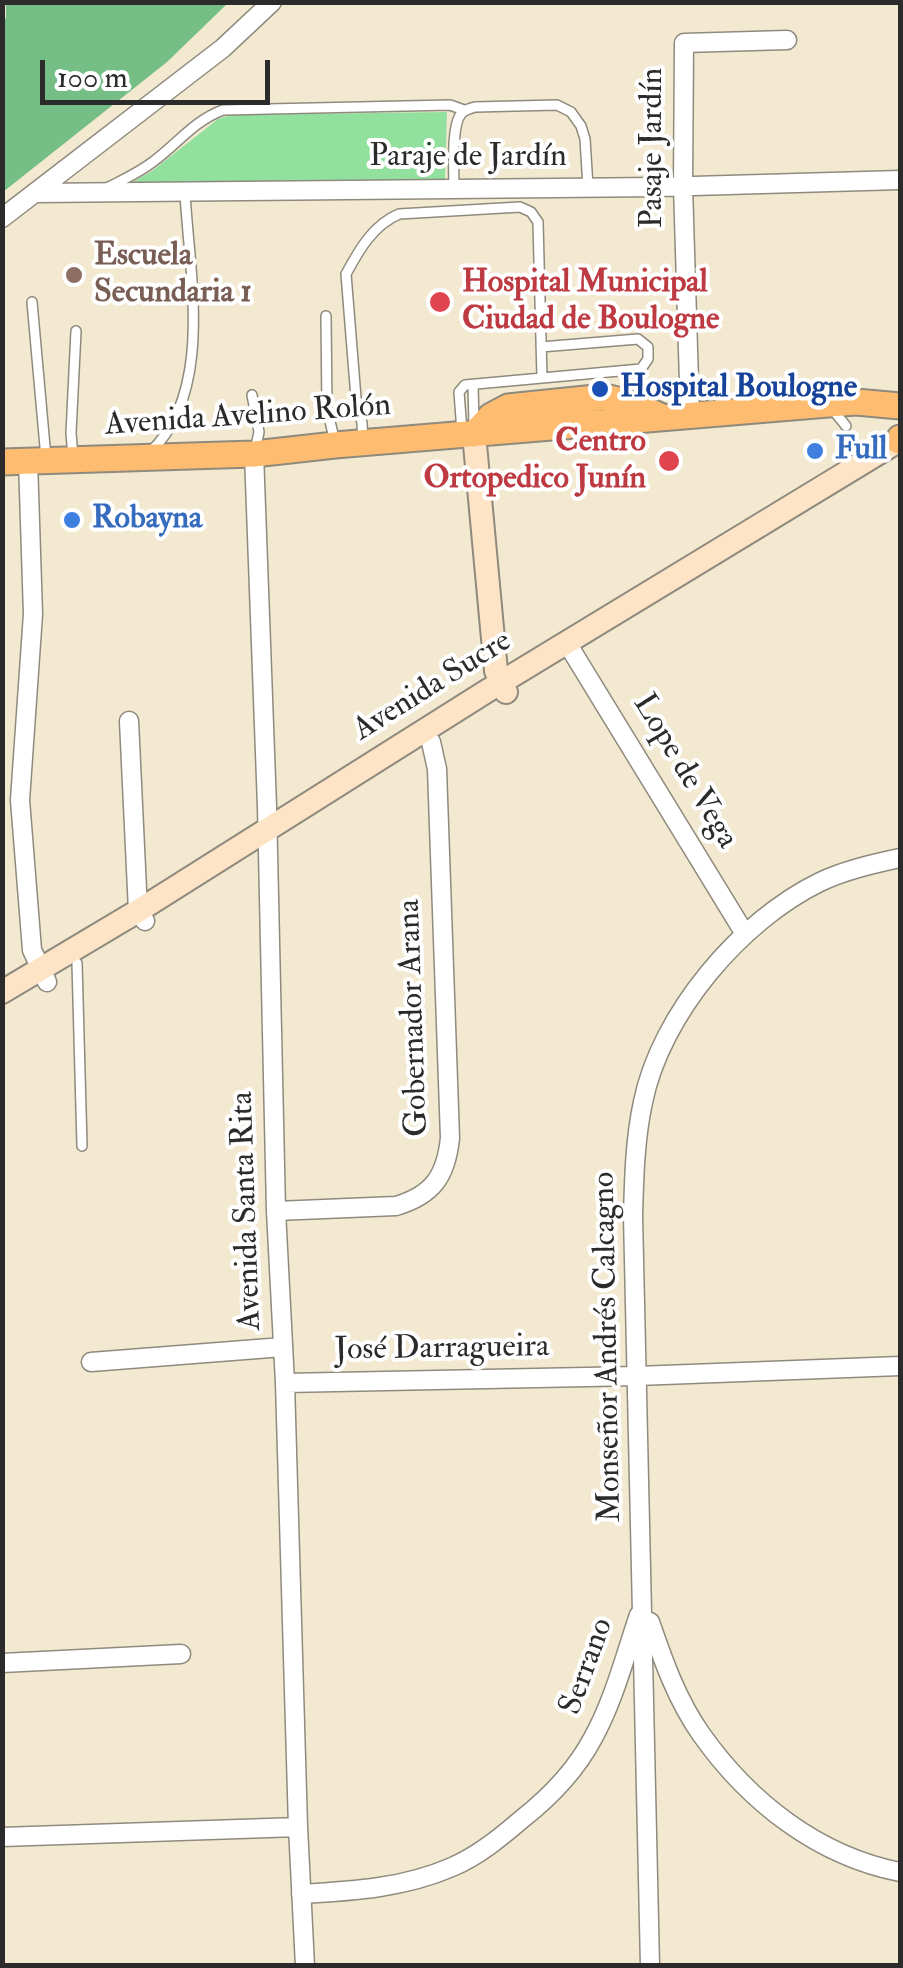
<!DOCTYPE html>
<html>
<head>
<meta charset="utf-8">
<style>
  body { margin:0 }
  #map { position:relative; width:903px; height:1968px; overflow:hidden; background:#f3e9d1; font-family:"IM FELL Double Pica",serif }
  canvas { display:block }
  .frame { position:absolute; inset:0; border:5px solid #2b2b2b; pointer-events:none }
  .scale { position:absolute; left:40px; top:60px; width:230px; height:45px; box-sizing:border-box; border:5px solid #2b2b2b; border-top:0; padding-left:12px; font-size:30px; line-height:35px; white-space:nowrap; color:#2b2b2b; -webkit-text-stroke:8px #fff; paint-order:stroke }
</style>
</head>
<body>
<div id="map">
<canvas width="903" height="1968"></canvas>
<div class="frame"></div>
<div class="scale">100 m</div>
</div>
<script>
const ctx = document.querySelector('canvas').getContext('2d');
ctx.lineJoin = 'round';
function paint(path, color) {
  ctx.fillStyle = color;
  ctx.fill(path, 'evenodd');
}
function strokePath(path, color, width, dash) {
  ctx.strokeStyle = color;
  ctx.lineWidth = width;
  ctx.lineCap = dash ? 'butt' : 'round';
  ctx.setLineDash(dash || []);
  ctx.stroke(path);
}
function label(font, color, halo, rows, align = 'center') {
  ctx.font = font + ' "IM FELL Double Pica",serif';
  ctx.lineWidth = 8;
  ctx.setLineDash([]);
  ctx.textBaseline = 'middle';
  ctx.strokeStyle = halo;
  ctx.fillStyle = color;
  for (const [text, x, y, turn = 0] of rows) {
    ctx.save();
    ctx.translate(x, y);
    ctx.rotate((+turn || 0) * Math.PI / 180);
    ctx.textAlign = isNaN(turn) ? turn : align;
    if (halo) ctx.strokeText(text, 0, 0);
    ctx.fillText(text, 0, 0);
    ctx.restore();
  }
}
paint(new Path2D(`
  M 447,112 L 445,180 L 131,183 L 152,171 L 218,119 L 230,115 Z`), '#92e09e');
paint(new Path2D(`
  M 6,3 L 6,2 L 228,3 L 167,62 L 3,192 L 2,29 L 6,17 Z`), '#75be85');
const lane = new Path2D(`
  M 454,188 C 454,172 451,126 461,114 C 465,109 469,109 475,107 L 557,105 L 571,112 L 581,126 L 585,139 L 588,187
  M 105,189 C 122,180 139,173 154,161 C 177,144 195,120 223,110 L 450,105 L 464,110
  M 32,302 L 46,458
  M 326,316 L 327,409 L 335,442
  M 541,347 L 638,339 L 648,347 L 648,359 L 641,369 L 542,378
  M 473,385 L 474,426
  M 252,395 L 259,432 L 255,451
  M 833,410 L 846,426
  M 363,442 L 362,423 L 356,398 L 346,274 C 359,250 373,225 399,214 L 520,207 L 531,212 L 538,222 L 542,378 L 465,385 L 459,392 L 462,432
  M 149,453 C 215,393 189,272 185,193
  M 73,457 L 71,433 L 76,331
  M 77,963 L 82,1146`);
const street = new Path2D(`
  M 36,193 L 659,187 L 900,180
  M 2,218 L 223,48 L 272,2
  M 690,415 L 683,186 L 684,43 L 787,40
  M 254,454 L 267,807 L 276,1211 L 285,1383 L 298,1827 L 305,1966
  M 28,461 L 33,614 L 20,800 L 32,950 L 47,982
  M 567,643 L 745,934
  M 129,721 L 138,911 L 145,921
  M 276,1211 L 396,1206 C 433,1195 446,1176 450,1138 L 437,769 L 431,742
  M 91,1362 L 283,1347
  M 285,1383 L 637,1376 L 900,1366
  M 650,1622 C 663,1660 677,1700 701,1734 C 749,1802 818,1856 900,1872
  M 2,1663 L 181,1654
  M 2,1837 L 298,1827
  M 301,1894 C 353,1891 404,1888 452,1867 C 478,1856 501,1837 522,1819 C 550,1797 576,1770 593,1738 C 614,1700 625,1656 639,1615
  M 650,1966 L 633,1216 C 634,1178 635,1139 643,1102 C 661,1014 740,921 820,882 C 845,870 873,864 900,858`);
const secondary = new Path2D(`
  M 474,434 L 496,671 L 506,692
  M 2,992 L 138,911 L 487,691 L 900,440`);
const primary = new Path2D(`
  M 474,434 L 491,416 L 508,407 L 605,397 L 634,404 L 660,416
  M 899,441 L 900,438
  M 2,462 L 254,454 L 335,445 L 828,404 L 856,402 L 900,406`);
strokePath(lane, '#8f8a7e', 12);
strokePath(street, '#8f8a7e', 21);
strokePath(secondary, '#8f8a7e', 26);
strokePath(primary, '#8f8a7e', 29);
strokePath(lane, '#fff', 9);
strokePath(street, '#fff', 18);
strokePath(secondary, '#fee4c6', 22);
strokePath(primary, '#fdbc70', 25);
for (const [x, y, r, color] of [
  [74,275,10,"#8d6e63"],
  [440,302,12,"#e0444e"],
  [600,389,10,"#1a4fb4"],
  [815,451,10,"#3f7fe0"],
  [669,461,12,"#e0444e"],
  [72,520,10,"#3f7fe0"]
]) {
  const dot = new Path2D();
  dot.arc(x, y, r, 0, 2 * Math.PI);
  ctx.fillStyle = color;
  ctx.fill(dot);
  strokePath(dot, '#fff', 4);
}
label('32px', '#2b2b2b', '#fff', [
  ["Pasaje Jardín",654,148,-90],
  ["Paraje de Jardín",468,158],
  ["Avenida Avelino Rolón",248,417,-4],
  ["Avenida Sucre",433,687,-32],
  ["Lope de Vega",684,772,59],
  ["Gobernador Arana",415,1018,-92],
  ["Avenida Santa Rita",248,1211,-92],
  ["Monseñor Andrés Calcagno",609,1347,-91],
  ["José Darragueira",442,1350,-1],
  ["Serrano",588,1667,-70]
]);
label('bold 32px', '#785e54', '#fff', [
  ["Escuela",94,257],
  ["Secundaria 1",94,294]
], 'left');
label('bold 32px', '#be3a42', '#fff', [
  ["Hospital Municipal",462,284],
  ["Ciudad de Boulogne",462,321],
  ["Centro",646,443,"right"],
  ["Ortopedico Junín",646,480,"right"]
], 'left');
label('bold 32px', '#164399', '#fff', [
  ["Hospital Boulogne",620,389]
], 'left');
label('bold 32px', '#366cbe', '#fff', [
  ["Full",835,451],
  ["Robayna",92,520]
], 'left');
</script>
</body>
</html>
